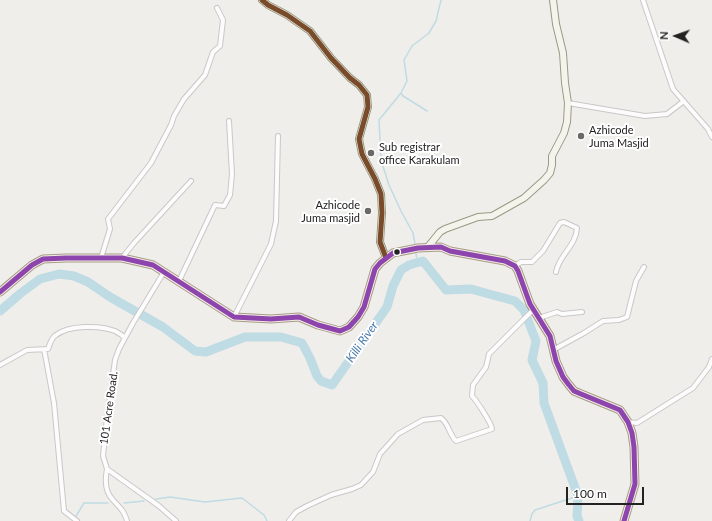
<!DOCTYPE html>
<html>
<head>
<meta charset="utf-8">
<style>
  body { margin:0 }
  #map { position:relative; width:712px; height:521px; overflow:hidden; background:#f0eeeb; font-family:Lato,sans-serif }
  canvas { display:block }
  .north { position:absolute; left:656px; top:16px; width:40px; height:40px; -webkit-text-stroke:3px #fff; paint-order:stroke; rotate:272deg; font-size:11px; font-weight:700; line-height:16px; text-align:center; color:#222 }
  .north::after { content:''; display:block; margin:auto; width:14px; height:18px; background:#222; clip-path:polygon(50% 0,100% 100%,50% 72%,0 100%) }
  .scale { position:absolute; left:566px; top:487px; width:78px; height:18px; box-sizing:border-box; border:2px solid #222; border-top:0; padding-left:5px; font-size:12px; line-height:14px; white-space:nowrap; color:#222; -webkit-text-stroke:3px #fff; paint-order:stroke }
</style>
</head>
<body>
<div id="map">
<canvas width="712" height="521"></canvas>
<div class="north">N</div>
<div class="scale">100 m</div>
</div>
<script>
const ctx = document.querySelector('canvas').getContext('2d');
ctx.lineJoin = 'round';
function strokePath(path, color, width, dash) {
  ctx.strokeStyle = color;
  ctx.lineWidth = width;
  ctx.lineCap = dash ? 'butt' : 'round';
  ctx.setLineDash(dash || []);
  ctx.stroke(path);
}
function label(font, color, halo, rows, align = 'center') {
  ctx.font = font + ' Lato,sans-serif';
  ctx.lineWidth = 4;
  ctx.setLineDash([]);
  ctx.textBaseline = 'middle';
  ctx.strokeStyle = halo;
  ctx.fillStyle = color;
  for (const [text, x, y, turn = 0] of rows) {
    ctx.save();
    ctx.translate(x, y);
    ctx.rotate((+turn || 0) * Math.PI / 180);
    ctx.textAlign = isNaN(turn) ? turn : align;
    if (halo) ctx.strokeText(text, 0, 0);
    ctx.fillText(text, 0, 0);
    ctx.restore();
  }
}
strokePath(new Path2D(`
  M 401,93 L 407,81 L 404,60 L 412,46 L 429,33 L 436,21 L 441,0
  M 415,244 L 413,233 L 401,211 L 389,185 L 381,160 L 379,120 L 401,93 L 403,96 L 427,111
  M 412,264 L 417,259 L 416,254
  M 156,499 L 170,497 L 205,502 L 242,498 L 264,515 L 267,521
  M 124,503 L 144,501
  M 73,521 L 84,503 L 108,503
  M 530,521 L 532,514 L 535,510 L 578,496`), '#bfdbe3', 1.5);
strokePath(new Path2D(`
  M 0,311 L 21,293 L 40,279 L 59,274 L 74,276 L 88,282 L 110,297 L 163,327 L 195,351 L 206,352 L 245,337 L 281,337 L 302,343 L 310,358 L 317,376 L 321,381 L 332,385 L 387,307 L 393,286 L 401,270 L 409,265 L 423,261 L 446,290 L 471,289 L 489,294 L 515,301 L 524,310 L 536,341 L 532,360 L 543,383 L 544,403 L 578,496 L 577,516 L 579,521`), '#bfdbe3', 9);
const street = new Path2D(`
  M 643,0 L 673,89 L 708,129 L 712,137
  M 568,103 L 645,116 L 667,114 L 684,101
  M 101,258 L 110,229 L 108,219 L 151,163 L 171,125 L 174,116 L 184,99 L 205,75 L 213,52 L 220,46 L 223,20 L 217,8
  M 122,258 L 134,243 L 191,181
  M 515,266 L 521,262 L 532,262 L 543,251 L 560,223 L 564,222 L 577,228 C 576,246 559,255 556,272
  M 164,272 L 133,323 L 119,349 L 115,360 L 106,426 L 103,456 L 107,469 L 159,506 L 176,521
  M 179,281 L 215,205 L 224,206 L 230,195 L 232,174 L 229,121
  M 234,317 L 271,244 L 276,221 L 278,136
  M 539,318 L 557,312 L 562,314 L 582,312
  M 44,349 L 54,403 L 64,511 L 77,521
  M 553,350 L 584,333 L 603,321 L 619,320 L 627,317 L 636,281 L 644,267
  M 0,365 L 27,350 L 48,349 C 50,344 51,338 56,335 C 69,325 100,325 115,331 C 119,333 122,335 125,338
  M 628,422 L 637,423 L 693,388 L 709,367 L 712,359
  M 107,469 C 105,479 105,492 113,500 C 120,508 124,510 127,521
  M 289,521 L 296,512 L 307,506 L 331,495 L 352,489 L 361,485 L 373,472 L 380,454 L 398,434 L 423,420 L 441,418 C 449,424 449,434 456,441 L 492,429 C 492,424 476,400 472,396 L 473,385 L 486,367 L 489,354 L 533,310`);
const secondary = new Path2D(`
  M 262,0 L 268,5 L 287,15 L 310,31 L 331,58 L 350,78 L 359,85 L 367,95 L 368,107 L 359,139 L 362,154 L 375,179 L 381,194 L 382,213 L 380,242 L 386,258
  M 427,248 L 440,232 L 445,229 L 478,217 L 492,216 L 524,198 L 544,180 L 550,173 L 552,165 L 552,156 L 564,133 L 567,122 L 568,103 L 565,83 L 563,53 L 556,24 L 553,0`);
const primary = new Path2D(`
  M 0,292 L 32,265 L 43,259 L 66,258 L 122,258 L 153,265 L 234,317 L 271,319 L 299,317 L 318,325 L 340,331 L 349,327 L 358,317 L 364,307 L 375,269 L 380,263 L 393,253 L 418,248 L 441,247 L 450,251 L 505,261 L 515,266 L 518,271 L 530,304 L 550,336 L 556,361 L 563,377 L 569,385 L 574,391 L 581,394 L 620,410 L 628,422 L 632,433 L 634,447 L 635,484 L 624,521`);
strokePath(street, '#c9c8c7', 6);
strokePath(secondary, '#999a82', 8);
strokePath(primary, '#a79c86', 9);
strokePath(street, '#fdfcfc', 4);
strokePath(secondary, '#f4f4ed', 6);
strokePath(primary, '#f3ede7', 7);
strokePath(new Path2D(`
  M 262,0 L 268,5 L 287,15 L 310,31 L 331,58 L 350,78 L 359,85 L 367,95 L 368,107 L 359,139 L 362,154 L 375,179 L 381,194 L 382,213 L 380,242 L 386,258`), '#7a4b2a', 5);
strokePath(new Path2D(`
  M 0,292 L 32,265 L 43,259 L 66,258 L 122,258 L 153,265 L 234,317 L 271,319 L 299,317 L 318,325 L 340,331 L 349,327 L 358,317 L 364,307 L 375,269 L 380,263 L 393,253 L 418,248 L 441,247 L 450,251 L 505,261 L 515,266 L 518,271 L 530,304 L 550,336 L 556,361 L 563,377 L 569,385 L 574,391 L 581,394 L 620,410 L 628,422 L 632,433 L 634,447 L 635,484 L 624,521`), '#8e44ad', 5);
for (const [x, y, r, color] of [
  [581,136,4,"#6a6968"],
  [371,153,4,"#6a6968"],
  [368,211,4,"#6a6968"],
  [397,252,3.5,"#222"]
]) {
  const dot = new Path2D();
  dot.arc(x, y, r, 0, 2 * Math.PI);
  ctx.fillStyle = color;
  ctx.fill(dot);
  strokePath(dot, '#fff', 1.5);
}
label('11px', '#222', '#fff', [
  ["Azhicode",589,130],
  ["Juma Masjid",589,143],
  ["Sub registrar",379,147],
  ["office Karakulam",379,160],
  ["Azhicode",360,205,"right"],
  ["Juma masjid",360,218,"right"]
], 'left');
label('11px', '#222', '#fff', [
  ["101 Acre Road.",109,408,-82]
]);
label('italic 12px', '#4a7aab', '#fff', [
  ["Killi River",362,342,-55]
]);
</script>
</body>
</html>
